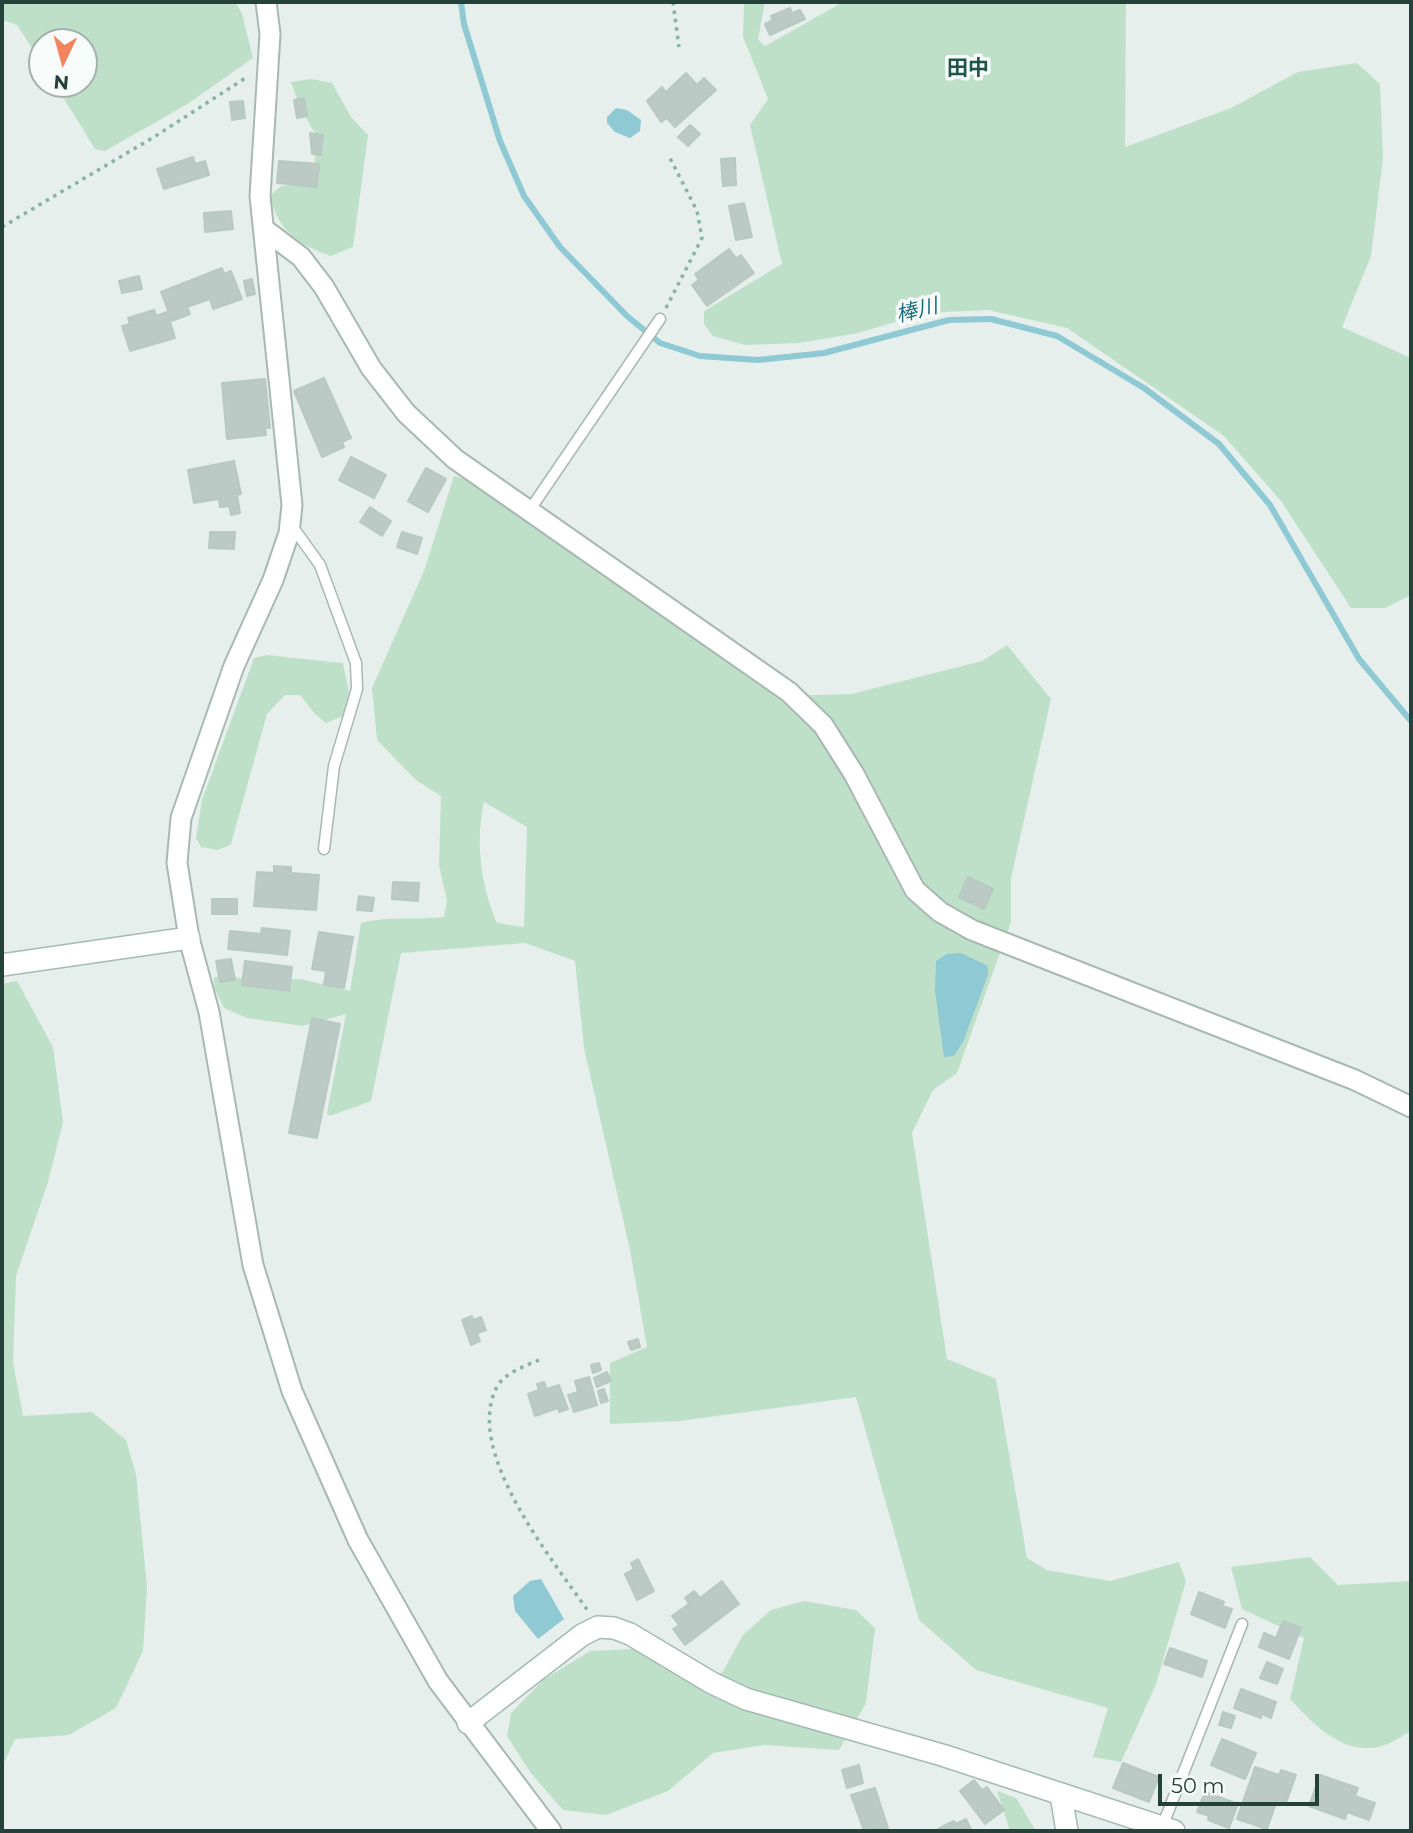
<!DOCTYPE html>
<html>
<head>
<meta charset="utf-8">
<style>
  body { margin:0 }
  #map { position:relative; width:1413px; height:1833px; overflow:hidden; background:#e6efeb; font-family:Montserrat,sans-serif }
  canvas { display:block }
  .frame { position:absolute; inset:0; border:4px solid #24423a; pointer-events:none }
  .north { position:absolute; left:28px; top:28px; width:70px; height:70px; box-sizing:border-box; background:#f7fbf9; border:2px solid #a3b1ad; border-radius:50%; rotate:185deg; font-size:19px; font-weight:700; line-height:28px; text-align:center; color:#24423a }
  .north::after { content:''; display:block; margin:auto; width:24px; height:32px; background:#f4845f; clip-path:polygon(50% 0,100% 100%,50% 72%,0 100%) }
  .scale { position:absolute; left:1158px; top:1774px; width:161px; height:32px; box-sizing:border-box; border:4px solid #24423a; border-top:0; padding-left:9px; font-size:21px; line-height:24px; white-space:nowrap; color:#24423a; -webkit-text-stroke:5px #f7fbf9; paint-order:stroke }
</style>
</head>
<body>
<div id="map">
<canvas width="1413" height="1833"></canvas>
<div class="frame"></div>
<div class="north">N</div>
<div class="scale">50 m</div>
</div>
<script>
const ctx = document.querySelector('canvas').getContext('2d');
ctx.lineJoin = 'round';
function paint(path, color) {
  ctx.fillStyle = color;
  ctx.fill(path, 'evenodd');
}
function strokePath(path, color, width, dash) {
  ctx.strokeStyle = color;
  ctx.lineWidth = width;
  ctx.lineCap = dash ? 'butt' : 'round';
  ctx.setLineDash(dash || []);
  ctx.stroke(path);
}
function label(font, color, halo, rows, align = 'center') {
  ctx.font = font + ' Montserrat,"Noto Sans JP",sans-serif';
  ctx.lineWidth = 7;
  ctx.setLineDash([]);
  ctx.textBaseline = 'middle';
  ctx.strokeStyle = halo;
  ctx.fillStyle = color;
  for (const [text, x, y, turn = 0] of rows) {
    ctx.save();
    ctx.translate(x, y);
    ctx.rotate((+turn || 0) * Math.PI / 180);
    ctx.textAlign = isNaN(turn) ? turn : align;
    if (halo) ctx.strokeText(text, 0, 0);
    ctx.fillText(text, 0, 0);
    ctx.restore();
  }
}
paint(new Path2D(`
  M 2,2 L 235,2 L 242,13 L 253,58 L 186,105 L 105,151 L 95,149 L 55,84 L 84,84 L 84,42 L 42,42 L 42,63 L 17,25 L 2,20 Z
  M 744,2 L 765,2 L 758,39 L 765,46 L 843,2 L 1126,2 L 1125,147 L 1231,108 L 1298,72 L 1357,63 L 1380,84 L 1383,158 L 1371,256 L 1342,327 L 1411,358 L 1411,595 L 1385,608 L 1351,608 L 1281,501 L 1224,436 L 1067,328 L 988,310 L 926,313 L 858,333 L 799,343 L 745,345 L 713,336 L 704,324 L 704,311 L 782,264 L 750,125 L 768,99 L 743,37 Z
  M 311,79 L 332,83 L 351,117 L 368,135 L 353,247 L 331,256 C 297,244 279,232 270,196 L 281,186 L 313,183 L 317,137 L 300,107 L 291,82 Z
  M 454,476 L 471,480 L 782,696 L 851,694 L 982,661 L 1007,645 L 1051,699 L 1011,878 L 1011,922 L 957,1073 L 933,1090 L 912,1133 L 947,1359 L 996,1379 L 1027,1558 L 1047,1570 L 1110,1581 L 1179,1562 L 1186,1581 L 1156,1684 L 1121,1762 L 1093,1757 L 1108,1708 L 976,1670 L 919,1620 L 856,1397 L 680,1421 L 610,1424 L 610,1363 L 647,1347 L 630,1250 L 584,1048 L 575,961 L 525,943 L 401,953 L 371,1101 L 330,1116 L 327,1113 L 346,1014 L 303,1026 L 247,1018 L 224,1008 L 214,988 L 214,977 L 301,979 L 350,991 L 361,923 C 388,916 416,920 444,917 L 447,901 L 439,865 L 441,796 L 416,780 L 377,740 L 372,688 L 424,571 ZM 484,802 L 527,827 L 524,927 L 497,923 C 481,886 475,841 484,802 Z
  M 267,655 L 343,663 L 349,693 L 343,716 L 326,723 L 315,714 L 300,695 L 285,695 L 267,714 L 231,844 L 218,850 L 201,847 L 196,838 L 202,800 L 254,658 Z
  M 17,981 L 53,1047 L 63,1122 L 48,1182 L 16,1276 L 13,1362 L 23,1416 L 92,1412 L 126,1440 L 136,1474 L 147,1587 L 143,1651 L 116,1708 L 69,1735 L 15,1739 L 2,1767 L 2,984 Z
  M 1310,1557 L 1338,1585 L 1411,1581 L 1411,1731 C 1402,1736 1392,1743 1382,1746 C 1344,1757 1313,1724 1290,1699 L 1304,1638 L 1242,1609 L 1231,1567 Z
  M 804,1601 L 856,1610 L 875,1628 L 866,1703 L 839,1750 L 764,1745 L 713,1753 L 668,1791 L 606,1815 L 563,1810 L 530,1772 L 507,1736 L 511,1713 L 543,1680 L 590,1651 L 634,1649 L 679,1675 L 722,1673 L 743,1635 L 771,1610 Z
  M 997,1791 L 1016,1798 L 1036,1831 L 1010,1831 Z`), '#bfe0c8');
paint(new Path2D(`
  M 616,108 L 627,110 L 641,120 L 640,131 L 630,138 L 615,132 L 607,123 L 607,117 Z
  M 961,953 L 988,966 L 988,975 L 963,1042 L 954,1056 L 944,1057 L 935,991 L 936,961 L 947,954 Z
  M 541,1579 L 564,1619 L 538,1639 L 515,1611 L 513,1596 L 530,1581 Z`), '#8ec9d4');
strokePath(new Path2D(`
  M 461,2 L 464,24 L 500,141 L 524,196 L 560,247 L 627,316 L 660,343 L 700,356 L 758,360 L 824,353 L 949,320 L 991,319 L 1057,336 L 1144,388 L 1219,444 L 1270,505 L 1359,659 L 1411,721`), '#8ec9d4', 6);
const building = new Path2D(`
  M 790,8 L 792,13 L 800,10 L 805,19 L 770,35 L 765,24 L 773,20 L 771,16 Z
  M 686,73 L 697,85 L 704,78 L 716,90 L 675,127 L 667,118 L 661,122 L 647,101 L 662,87 L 666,92 Z
  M 304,98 L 307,116 L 297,118 L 294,100 Z
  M 243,101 L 245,118 L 232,120 L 230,102 Z
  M 690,125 L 700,134 L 688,146 L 678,137 Z
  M 310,133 L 323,135 L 321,155 L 312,154 Z
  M 193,157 L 195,164 L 205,161 L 209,175 L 164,189 L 157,169 Z
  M 735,158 L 736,185 L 723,186 L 721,159 Z
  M 279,161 L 319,164 L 317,187 L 277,183 Z
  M 744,203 L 752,237 L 736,240 L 729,206 Z
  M 231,211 L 233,229 L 205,232 L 204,213 Z
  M 729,249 L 736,258 L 741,255 L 754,273 L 707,306 L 692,285 L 699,280 L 695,274 Z
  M 222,268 L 224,274 L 231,271 L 242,299 L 213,309 L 210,299 L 187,307 L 190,314 L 172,321 L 161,292 Z
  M 139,276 L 142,289 L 122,293 L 119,281 Z
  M 252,279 L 255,294 L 247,296 L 244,281 Z
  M 154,310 L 156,316 L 167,312 L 175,338 L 130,351 L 122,326 L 130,324 L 128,318 Z
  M 324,378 L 351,438 L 342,442 L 344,447 L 322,457 L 294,391 Z
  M 265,379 L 270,428 L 265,428 L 266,435 L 227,439 L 222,383 Z
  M 351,457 L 386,475 L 374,498 L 339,480 Z
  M 234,461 L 241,494 L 237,495 L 240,513 L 231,515 L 229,506 L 220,507 L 219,499 L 194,503 L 188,470 Z
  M 426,468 L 446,479 L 428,512 L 408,501 Z
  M 370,507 L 391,521 L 382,536 L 360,522 Z
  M 210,532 L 235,532 L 234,549 L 209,548 Z
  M 402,532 L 422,538 L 417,554 L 397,547 Z
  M 274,866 L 291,867 L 291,873 L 319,875 L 316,910 L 254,906 L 257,872 L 274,873 Z
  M 968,877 L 993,889 L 984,909 L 959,897 Z
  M 393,882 L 419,883 L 418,901 L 392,899 Z
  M 359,896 L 374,898 L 372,911 L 357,910 Z
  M 212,899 L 237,899 L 237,914 L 212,914 Z
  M 262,928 L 290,931 L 287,955 L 228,949 L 230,931 L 261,934 Z
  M 319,932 L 353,937 L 344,988 L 324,985 L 326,971 L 312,969 Z
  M 231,959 L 235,980 L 220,982 L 216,961 Z
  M 245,961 L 292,967 L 289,991 L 242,985 Z
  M 312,1018 L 340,1024 L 317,1138 L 289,1133 Z
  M 472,1316 L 473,1320 L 481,1317 L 486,1330 L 477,1333 L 480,1341 L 471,1345 L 462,1320 Z
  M 638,1339 L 640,1347 L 631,1350 L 628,1342 Z
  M 599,1363 L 601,1370 L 593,1373 L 591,1365 Z
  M 607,1372 L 611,1381 L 597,1387 L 594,1378 Z
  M 589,1377 L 597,1405 L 574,1412 L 568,1395 L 578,1392 L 575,1381 Z
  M 544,1382 L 547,1389 L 559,1385 L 568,1409 L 559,1412 L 558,1408 L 535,1416 L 528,1394 L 539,1390 L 537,1384 Z
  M 604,1389 L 608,1401 L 601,1403 L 598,1391 Z
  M 638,1559 L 654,1591 L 637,1600 L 625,1574 L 634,1569 L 631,1563 Z
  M 722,1581 L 739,1604 L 685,1645 L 673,1629 L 679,1625 L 672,1616 L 689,1604 L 685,1598 L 694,1591 L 700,1598 Z
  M 1199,1592 L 1224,1602 L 1222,1606 L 1232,1609 L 1225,1628 L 1191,1614 Z
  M 1283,1621 L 1301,1628 L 1289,1659 L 1259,1647 L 1264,1633 L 1276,1638 Z
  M 1170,1648 L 1207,1661 L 1202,1677 L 1164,1664 Z
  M 1267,1662 L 1283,1669 L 1277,1684 L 1260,1678 Z
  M 1241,1689 L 1276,1702 L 1271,1718 L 1262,1714 L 1261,1718 L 1234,1708 Z
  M 1223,1712 L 1235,1716 L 1231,1728 L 1219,1725 Z
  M 1222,1739 L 1256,1753 L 1245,1779 L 1211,1765 Z
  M 1123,1763 L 1159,1777 L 1149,1802 L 1113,1788 Z
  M 859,1765 L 863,1783 L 847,1788 L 842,1770 Z
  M 1255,1767 L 1279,1775 L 1281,1770 L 1296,1775 L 1286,1803 L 1277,1800 L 1267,1829 L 1237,1819 Z
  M 1320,1775 L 1358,1788 L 1355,1796 L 1375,1803 L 1369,1820 L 1347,1812 L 1345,1819 L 1309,1806 Z
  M 974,1780 L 982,1790 L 987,1787 L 1004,1810 L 985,1824 L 960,1791 Z
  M 875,1788 L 888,1828 L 864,1831 L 851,1795 Z
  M 1205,1792 L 1238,1804 L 1229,1828 L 1208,1820 L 1209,1816 L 1197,1812 Z
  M 966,1819 L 972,1831 L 938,1829 L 954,1821 L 956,1824 Z`);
paint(building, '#bbcac4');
strokePath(building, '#b8c9c2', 2);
const lane = new Path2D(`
  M 529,511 L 660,319
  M 292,526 L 320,565 L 356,663 L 357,689 L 334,766 L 324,849
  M 1162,1827 L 1242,1624`);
const street = new Path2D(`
  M 266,2 L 270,34 L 260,196 L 292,505 L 289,533 L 273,580 L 234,666 L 181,818 L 177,863 L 189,938 L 209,1012 L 253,1265 L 292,1391 L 358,1540 L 438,1681 L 551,1831
  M 264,229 L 301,257 L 324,287 L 371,368 L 406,413 L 455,459 L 789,692 L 823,725 L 854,774 L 915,890 L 940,912 L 972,930 L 1355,1080 L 1411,1107`);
const secondary = new Path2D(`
  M 2,965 L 189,938
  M 468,1723 L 582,1635 L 598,1627 L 614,1628 L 630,1634 L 712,1683 L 746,1699 L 942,1755 L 1174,1831
  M 1061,1795 L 1067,1831`);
strokePath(lane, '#a8b8b2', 13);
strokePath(street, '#a8b8b2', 23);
strokePath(secondary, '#a4bbb3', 24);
strokePath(new Path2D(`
  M 673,2 L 679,47
  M 2,227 L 154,137 L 247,77
  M 666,308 L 702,238 L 697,211 L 670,158
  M 539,1360 C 525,1366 507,1372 498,1385 C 461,1449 553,1560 588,1611`), '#86b3a5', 3.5, [3.5, 5]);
strokePath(lane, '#fff', 10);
strokePath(street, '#fff', 19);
strokePath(secondary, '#fff', 21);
label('bold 21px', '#1f5548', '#f7fbf9', [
  ["田中",968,69]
]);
label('italic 21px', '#1c6f80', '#f7fbf9', [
  ["棒川",917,311,-14]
]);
</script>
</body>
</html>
